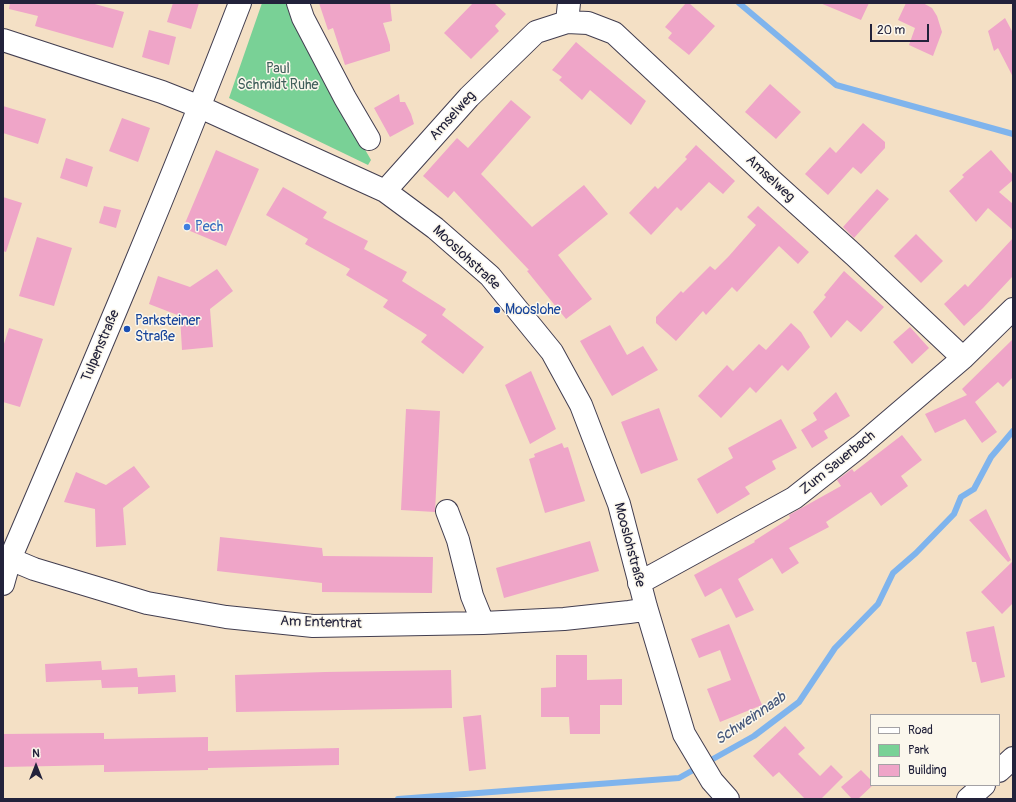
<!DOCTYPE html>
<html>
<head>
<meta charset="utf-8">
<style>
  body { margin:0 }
  #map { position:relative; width:1016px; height:802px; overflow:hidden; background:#f4e0c5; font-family:Pangolin,sans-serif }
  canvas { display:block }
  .frame { position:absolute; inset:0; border:4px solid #22223b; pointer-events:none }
  .legend { position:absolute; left:870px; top:714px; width:130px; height:72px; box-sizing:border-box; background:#fbf7ec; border:1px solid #a4a2a5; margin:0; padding:5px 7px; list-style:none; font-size:12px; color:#22223b }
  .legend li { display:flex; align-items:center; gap:8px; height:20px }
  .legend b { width:20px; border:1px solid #a4a2a5 }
  .north { position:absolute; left:16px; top:746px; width:40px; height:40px; -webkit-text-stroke:3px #fbf7ec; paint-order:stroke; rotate:0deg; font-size:11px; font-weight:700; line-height:16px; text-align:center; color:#22223b }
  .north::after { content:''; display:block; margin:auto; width:14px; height:18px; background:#22223b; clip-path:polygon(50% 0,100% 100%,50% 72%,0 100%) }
  .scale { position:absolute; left:870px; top:24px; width:59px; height:18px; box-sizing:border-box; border:2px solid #22223b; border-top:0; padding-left:5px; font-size:12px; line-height:14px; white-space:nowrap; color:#22223b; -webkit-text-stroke:3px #fbf7ec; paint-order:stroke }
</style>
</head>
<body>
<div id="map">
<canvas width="1016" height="802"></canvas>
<div class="frame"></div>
<ul class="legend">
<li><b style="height:5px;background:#fff"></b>Road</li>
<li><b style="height:11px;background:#79d196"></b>Park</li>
<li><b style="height:11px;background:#efa5c8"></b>Building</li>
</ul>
<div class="north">N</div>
<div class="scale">20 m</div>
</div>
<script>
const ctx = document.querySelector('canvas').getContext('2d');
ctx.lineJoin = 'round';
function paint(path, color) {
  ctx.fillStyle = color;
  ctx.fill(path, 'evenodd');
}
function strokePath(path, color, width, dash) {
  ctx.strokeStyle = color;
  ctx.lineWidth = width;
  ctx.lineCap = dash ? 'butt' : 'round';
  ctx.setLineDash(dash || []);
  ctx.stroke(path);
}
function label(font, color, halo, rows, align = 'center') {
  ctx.font = font + ' Pangolin,sans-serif';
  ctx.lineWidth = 3;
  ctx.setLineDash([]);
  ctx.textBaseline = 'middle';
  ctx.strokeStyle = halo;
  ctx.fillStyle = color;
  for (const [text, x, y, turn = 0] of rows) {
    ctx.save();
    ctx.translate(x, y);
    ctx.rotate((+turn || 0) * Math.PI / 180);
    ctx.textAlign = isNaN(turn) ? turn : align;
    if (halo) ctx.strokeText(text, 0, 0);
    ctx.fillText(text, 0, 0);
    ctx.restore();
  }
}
paint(new Path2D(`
  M 262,3 L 290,3 L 319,69 L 371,160 L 368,165 L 229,98 Z`), '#79d196');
strokePath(new Path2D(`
  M 739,3 L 836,85 L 1013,134
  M 398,799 L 679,778 L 754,736 L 799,702 L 835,648 L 878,604 L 893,573 L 916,553 L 954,514 L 961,497 L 974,489 L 991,457 L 1013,431`), '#7fb4ed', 6);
paint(new Path2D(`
  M 10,3 L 91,3 L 124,12 L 113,48 L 35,26 L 38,16 L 9,9 Z
  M 173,3 L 199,3 L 191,29 L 167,22 Z
  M 319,3 L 390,3 L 392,21 L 383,23 L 390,45 L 390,51 L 345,65 L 333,28 L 328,30 Z
  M 473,3 L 494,3 L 506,14 L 495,26 L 499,31 L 471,59 L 444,33 Z
  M 686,3 L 689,3 L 715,26 L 689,55 L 668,38 L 672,33 L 665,27 Z
  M 820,3 L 869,3 L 861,20 Z
  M 906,3 L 923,3 L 932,8 L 937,16 L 942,32 L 933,56 L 909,45 L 915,28 L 898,20 Z
  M 1005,18 L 1013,33 L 1013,77 L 998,48 L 994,51 L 988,31 Z
  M 149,30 L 176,37 L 169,65 L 142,57 Z
  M 576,42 L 646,101 L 631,125 L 590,90 L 582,100 L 559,80 L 562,77 L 552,70 Z
  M 770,84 L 801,112 L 776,139 L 745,112 Z
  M 399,94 L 400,102 L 405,102 L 411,114 L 414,124 L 390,137 L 374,108 Z
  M 511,100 L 531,117 L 481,174 L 532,227 L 584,185 L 608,214 L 558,255 L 592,299 L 566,319 L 527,271 L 529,270 L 454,191 L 448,198 L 423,176 L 457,138 L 468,148 Z
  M 3,106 L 46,119 L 38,144 L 3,133 Z
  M 122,118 L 150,128 L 138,162 L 109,151 Z
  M 863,123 L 885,142 L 885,148 L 861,174 L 853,167 L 828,195 L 805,174 L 830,147 L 836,153 Z
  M 696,145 L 735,181 L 723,194 L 709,182 L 681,211 L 677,207 L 651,235 L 629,213 L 655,186 L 658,189 L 687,159 L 685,157 Z
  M 216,150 L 259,169 L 226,246 L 183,228 Z
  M 991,150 L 1013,175 L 1013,180 L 999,192 L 1013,204 L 1013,230 L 988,208 L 976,222 L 949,191 L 964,177 L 962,175 Z
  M 66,158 L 93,167 L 87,187 L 60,178 Z
  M 283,187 L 327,212 L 323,218 L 368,241 L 364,249 L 407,272 L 402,281 L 446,309 L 442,315 L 484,347 L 463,374 L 421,342 L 427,335 L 383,307 L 388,300 L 346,275 L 350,269 L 305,244 L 308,239 L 266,215 Z
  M 877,189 L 889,199 L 854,238 L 843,227 Z
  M 3,197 L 22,203 L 6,252 L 3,251 Z
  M 104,206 L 121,210 L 116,228 L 99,223 Z
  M 758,206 L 809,252 L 798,264 L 779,246 L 737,292 L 732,287 L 706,315 L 703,311 L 676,341 L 656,323 L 656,317 L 681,291 L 683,293 L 710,266 L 715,270 L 729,256 L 756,225 L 747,217 Z
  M 916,234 L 943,261 L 921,283 L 894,256 Z
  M 37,237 L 72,248 L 54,306 L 19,296 Z
  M 1013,238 L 1013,276 L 983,308 L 964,326 L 944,304 L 965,284 L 968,287 Z
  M 217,269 L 233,291 L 210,309 L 213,347 L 182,350 L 180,316 L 149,304 L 158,276 L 190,287 Z
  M 844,271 L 884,307 L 861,332 L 847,320 L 831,338 L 813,312 L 826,297 L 824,295 Z
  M 791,323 L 801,332 L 810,347 L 788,371 L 782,365 L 756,393 L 750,387 L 721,418 L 698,396 L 727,365 L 733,371 L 759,344 L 766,350 Z
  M 610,325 L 627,355 L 643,346 L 658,370 L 612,396 L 580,341 Z
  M 910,327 L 929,348 L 912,364 L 893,342 Z
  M 9,328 L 43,339 L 20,407 L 3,402 L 3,347 Z
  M 1013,339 L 1013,377 L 1003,387 L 998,382 L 975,402 L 997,432 L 982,443 L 965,419 L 935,433 L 925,414 L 967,395 L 962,389 Z
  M 531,371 L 556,429 L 530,444 L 505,385 Z
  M 836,392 L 850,416 L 824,431 L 819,422 L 828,438 L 812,448 L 801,430 L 817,420 L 813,413 Z
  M 659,408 L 678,460 L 641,474 L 621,422 Z
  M 406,409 L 440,411 L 435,512 L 401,510 Z
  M 781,419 L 797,448 L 772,461 L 776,469 L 745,487 L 750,494 L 717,514 L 697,479 L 733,458 L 728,448 Z
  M 902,435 L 922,460 L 901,476 L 908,486 L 881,506 L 871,492 L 826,522 L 829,527 L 789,548 L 799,563 L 782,574 L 772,558 L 738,579 L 754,610 L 736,618 L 721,588 L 705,597 L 694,575 L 755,542 L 754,541 L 790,518 L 789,515 L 841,486 L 837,480 L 852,469 L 854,472 Z
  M 562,443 L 564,448 L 568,447 L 585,501 L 545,513 L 529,459 L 535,457 L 534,454 Z
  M 134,466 L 150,487 L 123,508 L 126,545 L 96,547 L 95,509 L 64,502 L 76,472 L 106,485 Z
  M 986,509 L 1011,560 L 1008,562 L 969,520 Z
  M 220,537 L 322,548 L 323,556 L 433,557 L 432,593 L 322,592 L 322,583 L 217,571 Z
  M 590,541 L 599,571 L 504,598 L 496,568 Z
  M 1013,561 L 1013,603 L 1002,614 L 981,592 Z
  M 729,624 L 762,705 L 720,722 L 707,689 L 731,680 L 720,650 L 699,658 L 691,639 Z
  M 994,626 L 1005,677 L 981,683 L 976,662 L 972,662 L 966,632 Z
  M 556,655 L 587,655 L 587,680 L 622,679 L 622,705 L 600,705 L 600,734 L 570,734 L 569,717 L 541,717 L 541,688 L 556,687 Z
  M 101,661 L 102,670 L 137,668 L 138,677 L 175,675 L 176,692 L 138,694 L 138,687 L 102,688 L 101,680 L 46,682 L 45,664 Z
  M 451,670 L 452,708 L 236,712 L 235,675 L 325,672 Z
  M 481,715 L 486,769 L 469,771 L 463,717 Z
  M 785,726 L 805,748 L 798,754 L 820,776 L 831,765 L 843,777 L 821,799 L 805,799 L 779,772 L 773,777 L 753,756 Z
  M 104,733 L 104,739 L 208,737 L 208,751 L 339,748 L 339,765 L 208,768 L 208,770 L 104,772 L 104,765 L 3,767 L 3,734 Z
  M 861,770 L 871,780 L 871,785 L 873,785 L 858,799 L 852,799 L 841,787 Z`), '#efa5c8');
const minor = new Path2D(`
  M 298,3 L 303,18 L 345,98 L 369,139
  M 567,22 L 569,3
  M 3,40 L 162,92 L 200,107 L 385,191 L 435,228 L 490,276 L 552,352 L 581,405 L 619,504 L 646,607 L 684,734 L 712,781 L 728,799
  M 385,191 L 469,97 L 536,32 L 567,22 L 588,23 L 614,33 L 771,180 L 854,255 L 963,358
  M 447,511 L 458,540 L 472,596 L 483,623
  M 3,556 L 34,569 L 147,603 L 226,617 L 313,626 L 483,623 L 564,619 L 629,612 L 643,610 L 646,607
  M 639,583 L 794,498 L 860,446 L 963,358 L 1013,309
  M 3,584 L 10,559 C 89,375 168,190 240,3
  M 999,771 L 1013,758
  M 968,799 L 984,785`);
strokePath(minor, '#423e50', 24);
strokePath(minor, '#fff', 22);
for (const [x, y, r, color] of [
  [187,227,4,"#3f7fe0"],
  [497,310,4,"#1a4fb4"],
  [127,329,4,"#1a4fb4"]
]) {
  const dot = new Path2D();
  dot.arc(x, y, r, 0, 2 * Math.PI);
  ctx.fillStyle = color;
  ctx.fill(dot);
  strokePath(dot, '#fbf7ec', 1.5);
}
label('14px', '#405f5b', '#fbf7ec', [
  ["Paul",278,69],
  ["Schmidt Ruhe",278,85]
]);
label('14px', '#22223b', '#fbf7ec', [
  ["Amselweg",453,116,-48],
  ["Amselweg",770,179,43],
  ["Mooslohstraße",466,258,43],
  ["Tulpenstraße",101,346,-67],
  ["Zum Sauerbach",838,463,-39],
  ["Mooslohstraße",629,545,75],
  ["Am Ententrat",321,623,2]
]);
label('14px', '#366cbe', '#fbf7ec', [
  ["Pech",195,227]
], 'left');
label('14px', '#164399', '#fbf7ec', [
  ["Mooslohe",505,310],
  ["Parksteiner",135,321],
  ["Straße",135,337]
], 'left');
label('italic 15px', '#435579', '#fbf7ec', [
  ["Schweinnaab",751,719,-34]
]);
</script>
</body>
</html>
